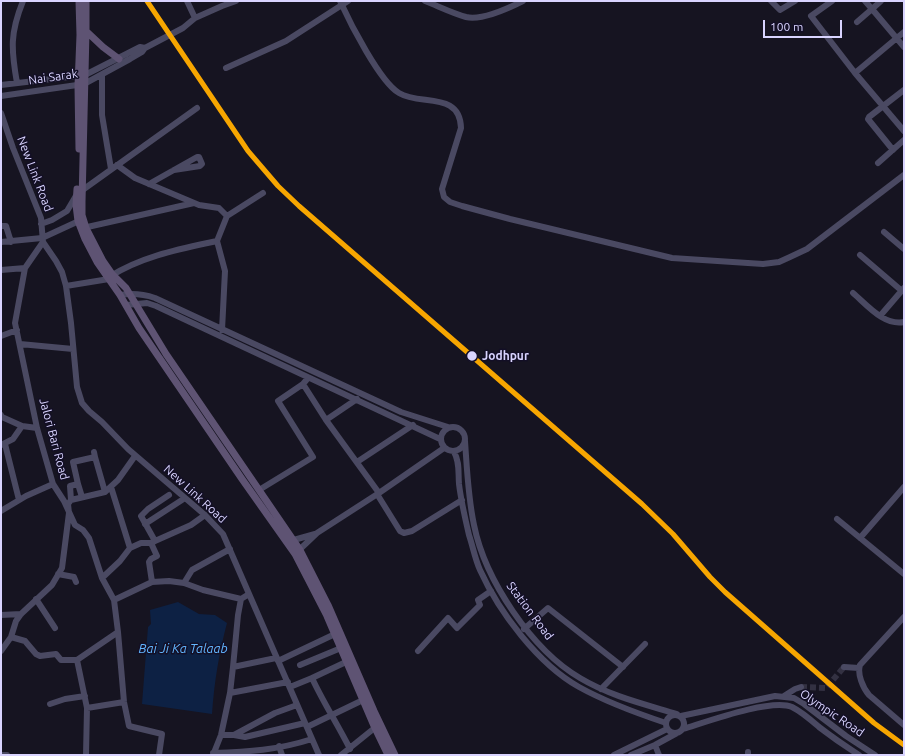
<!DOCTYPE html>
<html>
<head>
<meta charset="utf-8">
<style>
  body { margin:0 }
  #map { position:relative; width:905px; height:756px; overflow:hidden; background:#161421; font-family:Ubuntu,sans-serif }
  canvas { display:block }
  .frame { position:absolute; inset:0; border:2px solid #d9d4ff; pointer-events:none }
  .scale { position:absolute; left:763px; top:20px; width:79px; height:18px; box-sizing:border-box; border:2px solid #d9d4ff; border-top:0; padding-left:5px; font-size:12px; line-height:14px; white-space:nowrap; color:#d9d4ff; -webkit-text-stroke:3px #130f26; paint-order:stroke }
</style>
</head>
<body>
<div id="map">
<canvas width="905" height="756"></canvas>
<div class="frame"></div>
<div class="scale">100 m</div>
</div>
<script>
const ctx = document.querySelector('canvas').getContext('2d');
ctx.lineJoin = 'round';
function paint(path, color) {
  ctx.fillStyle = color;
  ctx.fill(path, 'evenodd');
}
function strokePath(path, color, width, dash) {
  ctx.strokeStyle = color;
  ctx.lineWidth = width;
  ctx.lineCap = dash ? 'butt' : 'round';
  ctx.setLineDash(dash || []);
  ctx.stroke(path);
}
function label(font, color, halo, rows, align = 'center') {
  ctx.font = font + ' Ubuntu,sans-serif';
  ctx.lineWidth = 3;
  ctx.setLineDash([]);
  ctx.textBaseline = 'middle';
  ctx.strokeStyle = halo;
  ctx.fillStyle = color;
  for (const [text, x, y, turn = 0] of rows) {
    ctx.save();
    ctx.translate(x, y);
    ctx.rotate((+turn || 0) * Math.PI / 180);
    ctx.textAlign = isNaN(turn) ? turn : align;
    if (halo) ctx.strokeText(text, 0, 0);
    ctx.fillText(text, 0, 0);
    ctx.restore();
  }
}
paint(new Path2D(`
  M 178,602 L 199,614 L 215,615 L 227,623 C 219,653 214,683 212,714 L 142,704 L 148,627 L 151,624 L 150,610 Z`), '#0d2144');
strokePath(new Path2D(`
  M 801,687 L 826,688 L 844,667`), '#333142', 6, [6, 3]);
strokePath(new Path2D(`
  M 187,1 L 195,18
  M 340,1 C 350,23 380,82 399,93 C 420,106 460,91 461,128 L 442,189 L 444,197 L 450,202 L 462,206 L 510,219 L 672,258 L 763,264 L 779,262 L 790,257 L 807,249 L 904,175
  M 425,1 C 438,6 452,13 466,17 C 482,21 509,8 523,1
  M 771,1 L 780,10 L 795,1
  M 832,1 L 811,16 L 855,73 L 904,131
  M 881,1 L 872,9 L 904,47
  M 857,22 L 872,9 L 865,1
  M 226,68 L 286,41 L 348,1
  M 855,73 L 904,32
  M 102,75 L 102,115 L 111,169
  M 17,83 C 11,49 10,33 23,1
  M 1,85 L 85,75 L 140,47 L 145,48
  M 1,96 L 84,84 L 130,59 L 142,52 L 145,48 L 183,28 L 195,18 L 222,6 L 236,1
  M 1,113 L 13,148 L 41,218 L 43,242 L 56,261 L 62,272 L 66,286 L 71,323 L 77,387 L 82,403 L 89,411 L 102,422 L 128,449 L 205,515 L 223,534 L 319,755
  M 893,150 L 868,119 L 869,117 L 904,90
  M 878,163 L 904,140
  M 117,165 L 135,178 L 199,205 L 219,208 L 227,216 L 217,241 L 225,271 L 222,330
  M 149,184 L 197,157 L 199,157 L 202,164 L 200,166 L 174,170
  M 227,216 L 263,193
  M 41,224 L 52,220 L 67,211 L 77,194 L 197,108
  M 1,226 L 6,226 L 11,242
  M 83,228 L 194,203
  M 884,232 L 904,249
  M 1,242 L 42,238 L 81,220
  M 43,242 L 25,268 L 15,323 L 37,428 L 53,484 L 64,501 L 75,525 L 83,530 L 89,538 L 102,578 L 114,600 L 118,632 L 77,660 L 87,708 L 86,755
  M 860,255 L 902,291
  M 1,270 L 25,268
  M 109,277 C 142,256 180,249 217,241
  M 66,286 L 109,279
  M 853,293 C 867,305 884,326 904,322
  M 120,295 C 133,293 143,294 155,298 L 401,412 L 448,427
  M 126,305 L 147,303 L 156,306 L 440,439
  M 880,316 L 904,288
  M 1,336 L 17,330
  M 20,344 L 73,349
  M 303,384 L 326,420 L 379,493
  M 1,415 L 2,417 L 22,426
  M 326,420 L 357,399
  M441 439a12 12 0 1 1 24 0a12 12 0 1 1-24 0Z
  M 465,441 C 467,469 468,497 474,525 C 485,580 532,650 580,678 C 610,696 644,704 677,714
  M 5,444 L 19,500
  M 1,445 L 13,439 L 22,426 L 37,428
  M 454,452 C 460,462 458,473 459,484 C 461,501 465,518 469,535 C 473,547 475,559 480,570 C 499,612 538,664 579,687 C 606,702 636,713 666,723
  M 95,457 L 105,492
  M 357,462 L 413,425
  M 78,484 L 73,462 L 95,457 L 94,452
  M 111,487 L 130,548
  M 259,490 L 313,457 L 278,401 L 303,384 L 308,378
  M 377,494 L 400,531 L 404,533 L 412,531 L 462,500
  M 71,500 L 105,492 L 118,480 L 135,456
  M 1,511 L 26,496 L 53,484
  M 837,519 L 904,574
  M 145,524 L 185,498
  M 860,538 L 904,487
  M 155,541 L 141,516 L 148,509 L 169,495
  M 290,541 L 315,534
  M 297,552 L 317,533 L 379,493 L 444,448
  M 58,574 L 74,577 L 76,582
  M 102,578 L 120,561 L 130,548 L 141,543 L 151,543 L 155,541 L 191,525 L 205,515
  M 152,582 L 169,581 L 184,583 L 203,590 L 241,599
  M 184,583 L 192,570 L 230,549
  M 249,594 L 241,599 L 238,615 L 233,667 L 276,658
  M 36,599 L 55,628
  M 114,600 L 152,582 L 149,562 L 151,559 L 157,556 L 151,543
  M 1,615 L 21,614
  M 904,617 L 860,665 C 857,674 863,688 869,695 L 904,725
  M 524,629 L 548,608 L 623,667
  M 118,632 L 124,702 L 129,726 L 162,734 L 159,755
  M 11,637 L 25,641 L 36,654 L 40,656 L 56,654 L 61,660 L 77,660
  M 1,651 L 11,637 L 16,621 L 21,614 L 52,585 L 62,568 L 69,513 L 68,504 L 71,500 L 70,486 L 78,484 L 82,497
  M 418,651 L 448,618 L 457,628 L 480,605 L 478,600 L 491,591
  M 278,661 L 335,634
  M 346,662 L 312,678 C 323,702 338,725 350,749
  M 300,665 L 341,648
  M 844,667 L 859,668
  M 290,687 L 312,678
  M 601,689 L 645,644
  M 230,693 L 288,682
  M 784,696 L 795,689 L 801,687
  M 50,704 L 65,699 L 85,696
  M 87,708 L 124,702
  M666 724a9 9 0 1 1 18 0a9 9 0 1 1-18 0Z
  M 681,716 L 775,696 L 794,698 L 804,704 L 846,736 L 875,755
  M 307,727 L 363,700
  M 683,729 C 706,722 771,698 792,707 C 802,712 811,720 819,727 C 832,737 845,746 859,755
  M 221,735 L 234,735 L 275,713 L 297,705
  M 234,735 L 245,737 L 305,723
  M 655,745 L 659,755
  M 279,746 L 282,755
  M 748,752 L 748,755
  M 213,753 C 248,752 278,750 312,739
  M 1,755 L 7,755
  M 213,755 L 221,735 L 230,693 L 233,667
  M 341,755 L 377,726
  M 614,755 L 667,729
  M 631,755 L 655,745 L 677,733`), '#4a4962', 6);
strokePath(new Path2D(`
  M 86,1 L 86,31 L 82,202 L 82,215 L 86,228 L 103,261 L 112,274 L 126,288 L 166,354 L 300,550 L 328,605 L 374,711 L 395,755
  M 86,31 L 103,47 L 119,59
  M 79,149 L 78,86 L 80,35 L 79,1
  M 77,189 L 76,205 L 78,221 L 85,239 L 97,262 L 120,295 L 139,328 L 242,479 L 295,554 L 327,616 L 375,728 L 388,755`), '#5e5373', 7);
strokePath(new Path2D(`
  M 147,1 L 248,151 L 278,186 L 299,206 L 642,504 L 673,534 L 710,577 L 725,592 L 874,723 L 904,745`), '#f7a600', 5);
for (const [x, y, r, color] of [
  [472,356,5.5,"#d9d4ff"]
]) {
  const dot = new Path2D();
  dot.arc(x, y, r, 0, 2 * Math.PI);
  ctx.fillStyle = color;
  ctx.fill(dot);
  strokePath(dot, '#130f26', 1.5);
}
label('12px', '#d9d4ff', '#130f26', [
  ["Nai Sarak",53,77,-8],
  ["New Link Road",35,174,69],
  ["Jalori Bari Road",54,439,75],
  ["New Link Road",195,494,42],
  ["Station Road",530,611,53],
  ["Olympic Road",832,713,34]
]);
label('bold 12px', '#d9d4ff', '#130f26', [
  ["Jodhpur",482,356]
], 'left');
label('italic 13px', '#62b6ff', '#130f26', [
  ["Bai Ji Ka Talaab",183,649]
]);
</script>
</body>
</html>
